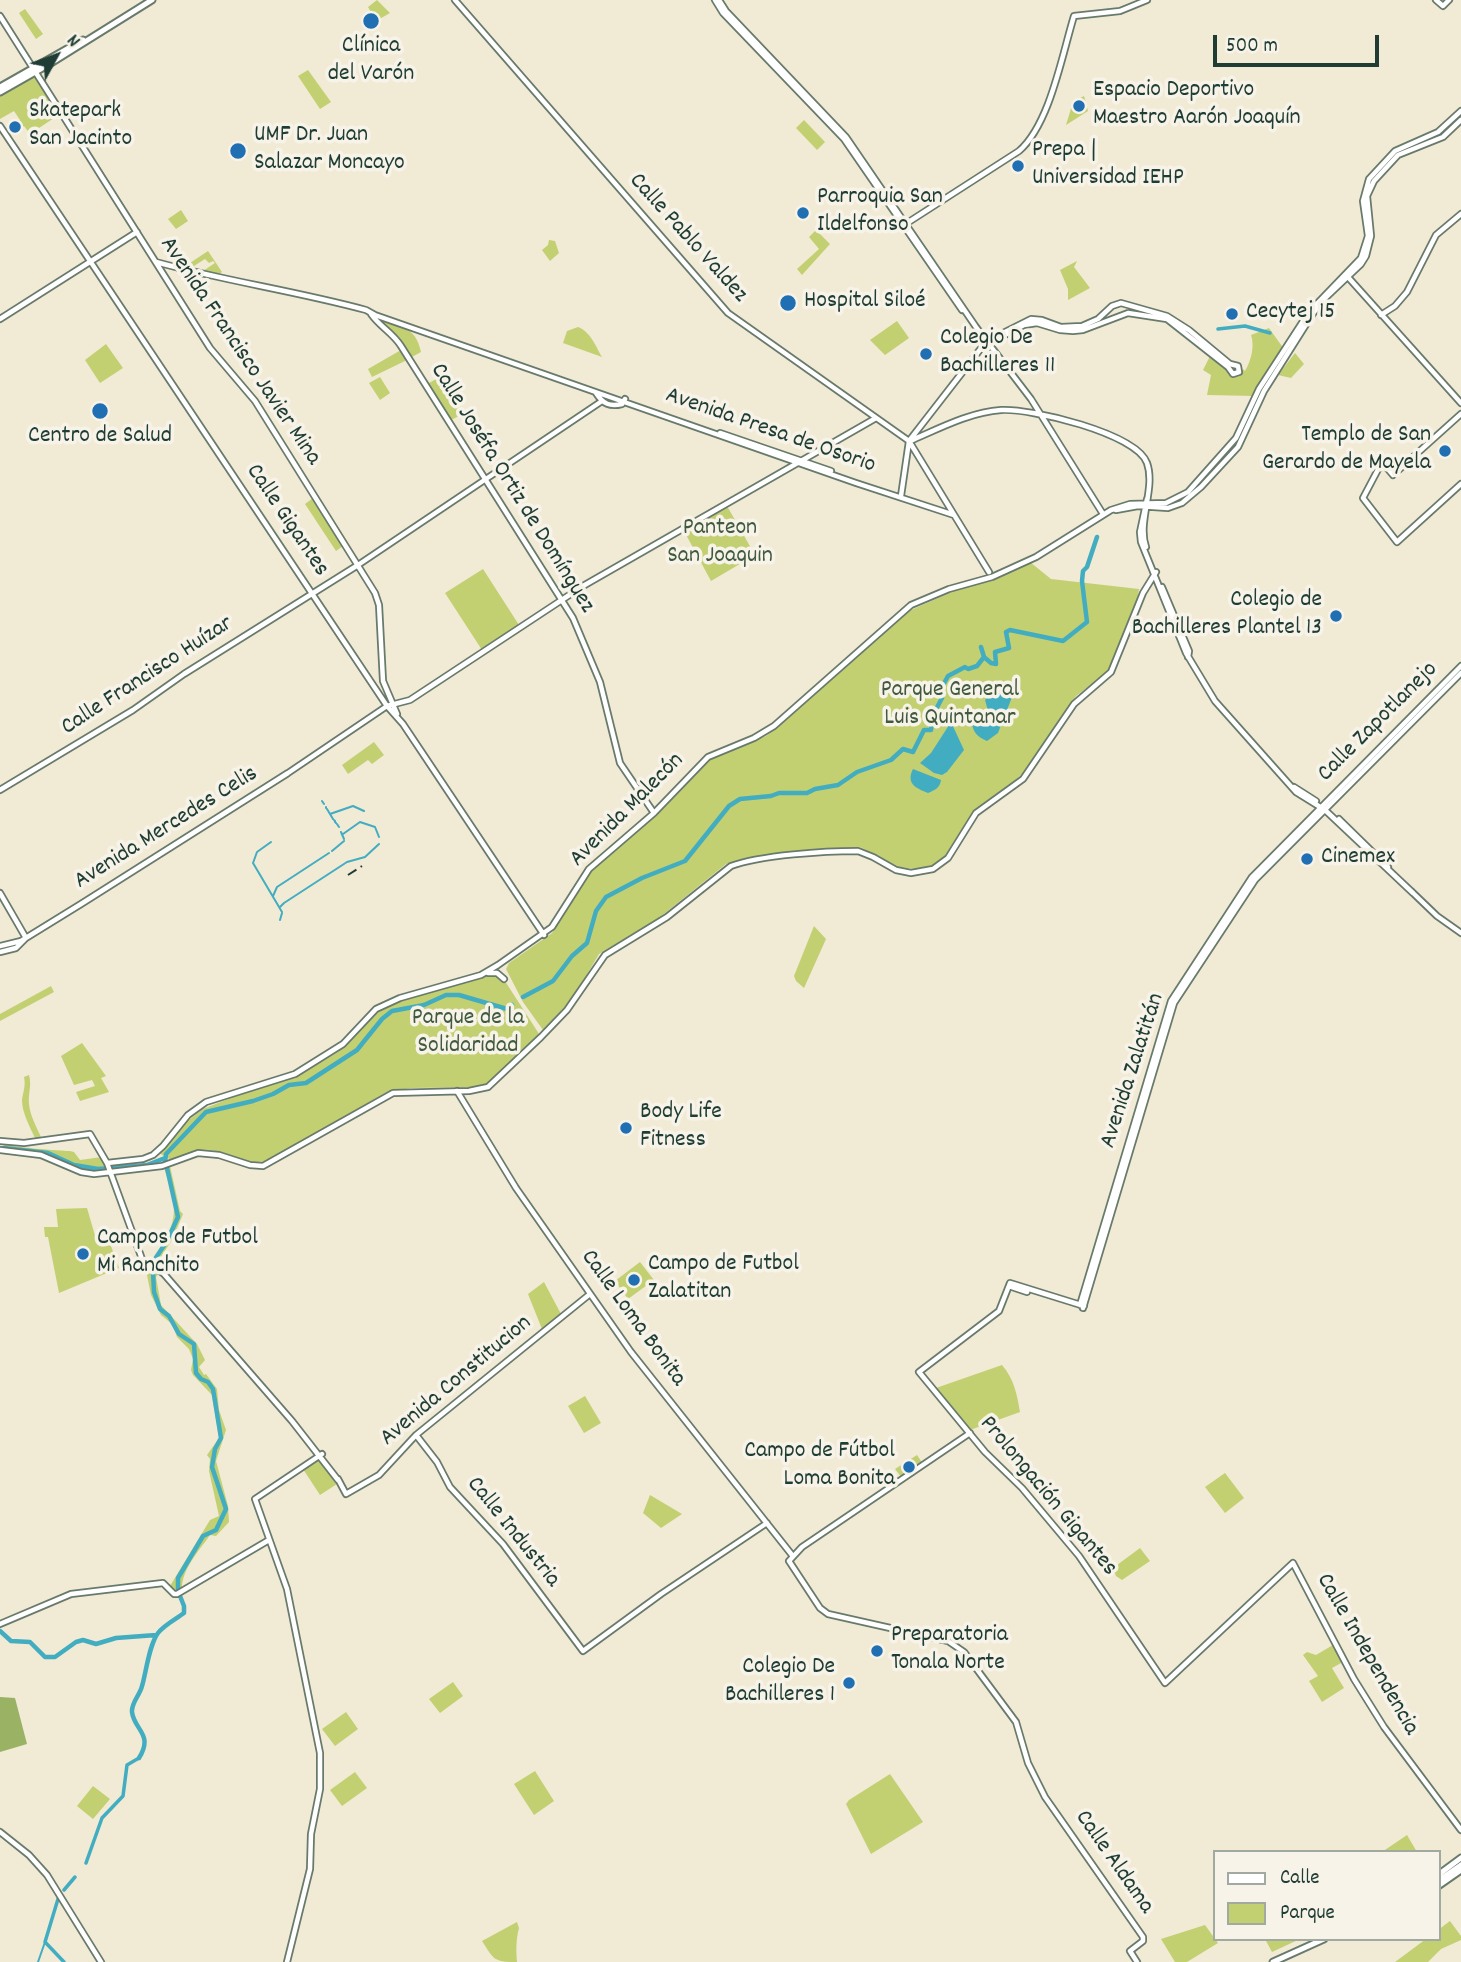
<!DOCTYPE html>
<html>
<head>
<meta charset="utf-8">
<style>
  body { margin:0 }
  #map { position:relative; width:1461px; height:1962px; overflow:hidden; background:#f1ead5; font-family:Dekko,sans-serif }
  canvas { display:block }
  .legend { position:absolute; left:1213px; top:1850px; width:228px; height:91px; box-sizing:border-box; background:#f7f3e8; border:2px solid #a1aaa0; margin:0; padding:9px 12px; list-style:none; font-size:21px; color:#1f3d34 }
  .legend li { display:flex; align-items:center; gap:14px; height:35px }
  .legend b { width:35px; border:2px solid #a1aaa0 }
  .north { position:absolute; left:21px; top:21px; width:70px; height:70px; -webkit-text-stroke:5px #f7f3e8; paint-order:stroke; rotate:49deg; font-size:19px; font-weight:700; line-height:28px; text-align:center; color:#1f3d34 }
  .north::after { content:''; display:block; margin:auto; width:24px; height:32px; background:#1f3d34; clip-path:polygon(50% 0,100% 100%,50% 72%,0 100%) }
  .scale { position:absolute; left:1213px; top:35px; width:166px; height:32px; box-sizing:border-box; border:4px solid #1f3d34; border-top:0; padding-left:9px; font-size:21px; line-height:24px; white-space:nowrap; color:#1f3d34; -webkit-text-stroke:5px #f7f3e8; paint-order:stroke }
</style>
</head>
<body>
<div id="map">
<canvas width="1461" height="1962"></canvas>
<ul class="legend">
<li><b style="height:9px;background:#fff"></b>Calle</li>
<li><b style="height:19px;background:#c2d072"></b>Parque</li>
</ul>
<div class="north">N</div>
<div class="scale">500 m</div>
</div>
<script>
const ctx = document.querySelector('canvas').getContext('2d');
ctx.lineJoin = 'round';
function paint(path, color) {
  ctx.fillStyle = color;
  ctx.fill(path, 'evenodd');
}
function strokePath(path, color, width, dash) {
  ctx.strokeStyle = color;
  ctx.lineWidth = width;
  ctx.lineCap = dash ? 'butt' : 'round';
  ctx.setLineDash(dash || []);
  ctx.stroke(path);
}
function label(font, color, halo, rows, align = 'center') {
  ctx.font = font + ' Dekko,sans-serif';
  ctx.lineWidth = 7;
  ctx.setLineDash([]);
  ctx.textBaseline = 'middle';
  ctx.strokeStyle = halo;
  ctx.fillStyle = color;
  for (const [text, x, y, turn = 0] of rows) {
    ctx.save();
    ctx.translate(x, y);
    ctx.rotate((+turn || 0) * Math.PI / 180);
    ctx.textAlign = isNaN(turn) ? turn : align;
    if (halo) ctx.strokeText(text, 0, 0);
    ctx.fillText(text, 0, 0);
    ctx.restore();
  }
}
paint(new Path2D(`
  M 377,0 L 390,13 L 376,21 L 368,7 Z
  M 25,9 L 43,34 L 36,39 L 19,13 Z
  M 308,70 L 331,102 L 320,109 L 298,76 Z
  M 35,75 L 60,114 L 30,134 L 24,126 L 11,134 L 7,128 L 20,120 L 14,111 L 0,119 L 0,93 Z
  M 1084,96 L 1088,111 L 1066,125 L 1073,102 Z
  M 804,120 L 825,142 L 817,150 L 796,128 Z
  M 181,210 L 188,221 L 176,229 L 168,219 Z
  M 816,230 L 830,244 L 802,275 L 797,269 L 819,249 L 809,237 Z
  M 549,240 L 555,241 L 559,253 L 550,261 L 542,250 L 548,245 Z
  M 208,251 L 222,272 L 218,275 L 203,271 L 215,263 L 213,261 L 209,263 L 205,259 L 194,266 L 196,269 L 184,267 Z
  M 1077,261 L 1074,267 L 1090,288 L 1068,300 L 1068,289 L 1060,270 Z
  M 377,318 C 399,326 416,326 421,352 L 410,358 L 393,331 L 380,323 Z
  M 897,321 L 909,338 L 885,355 L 870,340 Z
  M 578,327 C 591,332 596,347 602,357 L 563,343 L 567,331 Z
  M 1269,328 L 1284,349 L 1254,396 L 1207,395 L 1211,375 L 1203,370 L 1210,356 L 1227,369 L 1231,376 L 1239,376 L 1243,369 L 1245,371 C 1251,361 1255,346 1251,335 Z
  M 106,344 L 123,368 L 100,383 L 85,360 Z
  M 401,350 L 407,360 L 372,377 L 368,369 Z
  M 1295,353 L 1304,364 L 1291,378 L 1278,375 Z
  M 442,376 L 463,414 L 449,421 L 427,384 Z
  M 380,377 L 390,393 L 380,400 L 369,383 Z
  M 313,498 L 343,546 L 336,551 L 305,504 Z
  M 727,506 L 755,555 L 711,581 L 684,531 Z
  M 1030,562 L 1051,579 L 1139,589 L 1137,601 L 1108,672 L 1076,696 L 1028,768 L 1011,785 L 972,813 L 946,855 L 934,865 L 916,869 L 899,867 L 860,847 L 746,858 L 726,864 L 659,918 L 599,954 L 573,998 L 543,1030 L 523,1002 L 506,969 L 509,963 L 552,933 L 591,871 L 669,802 L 710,759 L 766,736 L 779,726 L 902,614 L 956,590 L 996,578 Z
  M 483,569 L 519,625 L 482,650 L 445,593 Z
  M 374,742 L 384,755 L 372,764 L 368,760 L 348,774 L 342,765 Z
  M 814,926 L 826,939 L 804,988 L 796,981 L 794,976 Z
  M 487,973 L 497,973 L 503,978 L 541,1037 L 488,1087 L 411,1088 L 387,1092 L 270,1160 C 247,1167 232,1153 210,1150 C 197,1148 183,1156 171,1160 L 159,1153 L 181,1126 L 203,1109 L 251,1090 L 296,1077 L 306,1071 L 338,1052 L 377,1013 L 396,1000 Z
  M 51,986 L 54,992 L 0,1021 L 0,1014 Z
  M 82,1043 L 106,1076 L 101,1078 L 109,1092 L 80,1101 L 76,1092 L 95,1086 L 92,1080 L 74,1085 L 61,1056 Z
  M 29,1075 C 32,1086 28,1093 29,1104 C 30,1115 36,1126 41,1137 L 35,1138 C 30,1127 22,1113 22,1100 C 23,1092 26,1086 24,1077 Z
  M 5,1144 C 10,1147 60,1151 70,1151 L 74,1152 L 80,1160 L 102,1157 L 107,1168 C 81,1176 70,1161 45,1154 C 32,1151 19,1152 6,1149 L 3,1147 Z
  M 170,1166 L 180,1211 L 183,1214 L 172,1240 L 159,1260 L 159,1273 L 156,1277 L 161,1305 L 197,1344 L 205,1360 L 199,1367 L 204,1375 L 206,1374 L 217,1389 L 219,1410 L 226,1430 L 216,1461 L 228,1506 L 229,1522 L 216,1536 L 210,1535 C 199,1551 181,1570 182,1590 L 176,1593 L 170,1586 L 210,1520 L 219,1516 L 209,1471 L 210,1459 L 207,1455 L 219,1438 L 212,1395 L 193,1375 L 191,1370 L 193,1359 L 189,1349 L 177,1337 L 172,1324 L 161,1315 L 151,1295 L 145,1265 C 153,1262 155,1256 160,1249 C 180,1217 176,1202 164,1168 Z
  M 87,1208 L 96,1239 L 107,1235 L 119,1268 L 59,1293 L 48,1237 L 45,1237 L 44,1227 L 58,1227 L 56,1209 Z
  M 640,1262 L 654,1280 L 628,1299 L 615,1281 Z
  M 544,1282 L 561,1314 L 542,1329 L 528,1294 Z
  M 1002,1365 C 1014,1379 1017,1394 1020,1412 L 970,1430 L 936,1388 Z
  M 585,1396 L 601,1423 L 584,1433 L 568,1406 Z
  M 917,1455 L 923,1464 L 902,1478 L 895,1469 Z
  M 320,1459 L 337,1484 L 320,1495 L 303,1469 Z
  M 1225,1473 L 1244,1498 L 1225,1513 L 1205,1487 Z
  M 650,1495 L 682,1514 L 661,1528 L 643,1513 Z
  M 1140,1548 L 1150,1561 L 1122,1580 L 1116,1576 L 1113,1568 Z
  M 1333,1645 L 1343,1662 L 1332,1668 L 1344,1688 L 1322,1702 L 1309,1681 L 1318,1676 L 1303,1655 L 1307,1652 L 1316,1655 Z
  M 453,1682 L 463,1696 L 440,1713 L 429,1699 Z
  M 346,1712 L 358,1729 L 335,1746 L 322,1729 Z
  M 535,1771 L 554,1801 L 534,1815 L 514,1784 Z
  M 355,1772 L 367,1788 L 342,1806 L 330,1790 Z
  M 890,1774 L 923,1822 L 871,1854 L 846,1804 L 849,1800 Z
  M 93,1786 L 110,1799 L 93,1819 L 77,1806 Z
  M 1407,1835 L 1417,1852 L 1382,1852 Z
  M 1450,1921 L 1461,1936 L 1461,1940 L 1441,1949 L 1428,1962 L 1395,1962 L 1426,1939 L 1438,1939 L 1438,1930 Z
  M 517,1922 L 519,1928 C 516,1939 516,1951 517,1962 C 494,1962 494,1960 482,1941 Z
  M 1205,1925 L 1218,1943 L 1187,1962 L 1175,1962 L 1161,1939 Z
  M 1265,1939 L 1300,1939 L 1272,1952 Z`), '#c2d072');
paint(new Path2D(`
  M 0,1697 L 15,1698 L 27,1744 L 0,1752 Z`), '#99b264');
paint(new Path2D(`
  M 1004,685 L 1012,688 L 1014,692 L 998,733 L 987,741 C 978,737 973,733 972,723 L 980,722 L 986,718 L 988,711 L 985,700 L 997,688 Z
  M 951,722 L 964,750 L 947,772 L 942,775 L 934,773 L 920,763 L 931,753 Z
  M 913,769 L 941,780 C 940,788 935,790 928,793 C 915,788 906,783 913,769 Z`), '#42adc1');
strokePath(new Path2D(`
  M 322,801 L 324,804
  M 326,807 L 326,808
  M 327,809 L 333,819
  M 330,814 L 353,806 L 364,811
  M 334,820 L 335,821
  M 335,822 L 336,823
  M 337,824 L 339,827
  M 341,832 L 344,839
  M 343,834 L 360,822 L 375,827 L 379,837
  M 271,842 L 257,852 L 253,863 L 282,912
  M 332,851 L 344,841
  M 273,896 L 277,887 L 329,853
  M 280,907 L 284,903 L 347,862 L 365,857 L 379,844
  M 280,920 L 282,913
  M 38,1962 L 45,1942`), '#42adc1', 2);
strokePath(new Path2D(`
  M 1218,329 L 1245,326 L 1270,333
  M 86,1863 L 102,1818 L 123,1796 L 127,1765 L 139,1758
  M 64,1890 L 75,1877
  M 58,1899 L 45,1942 L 64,1962`), '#42adc1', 3.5);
strokePath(new Path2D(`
  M 984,657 L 991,663 L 996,664 L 995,652 L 1009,648 L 1006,632 L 1010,630 L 1063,641 L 1087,622 L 1082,581 L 1083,571 L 1087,567 L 1097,537
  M 523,997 L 553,981 L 572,956 L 587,943 L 596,911 L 606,897 L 642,878 L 685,861 L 729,806 L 740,799 L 771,796 L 779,793 L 807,793 L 815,789 L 838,785 L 857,772 L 891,760 L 903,749 L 913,752 L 924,730 L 931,730 L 933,715 L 942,698 L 942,687 L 948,676 L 965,667 L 968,669 L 977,666 L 984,657 L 981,647
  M 4,1148 L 48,1153 L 74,1165 L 98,1169 L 147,1165 L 165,1158
  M 165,1163 L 166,1154 L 206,1112 L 253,1101 L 273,1094 L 289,1085 L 306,1083 L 357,1050 L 382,1019 L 392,1011 L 424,1005 L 446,995 L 459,995 L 507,1009 L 512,1005
  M 153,1262 L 167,1241 L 178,1217 L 167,1168
  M 0,1631 L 11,1641 L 30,1642 L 45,1657 L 55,1657 L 76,1642 L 83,1640 L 96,1644 L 116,1638 L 156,1635
  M 139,1758 C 154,1734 134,1730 132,1712 C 131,1703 140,1695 142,1686 C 146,1673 149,1645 158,1633 C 164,1625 176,1619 184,1613 L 184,1606 L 178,1591 L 178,1578 L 203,1536 L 216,1530 L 226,1509 L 212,1467 L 215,1449 L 221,1438 L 213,1389 L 208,1382 L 201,1379 L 196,1373 L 194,1344 L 179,1334 L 169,1316 L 160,1309 L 154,1292 L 153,1272`), '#42adc1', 4.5);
const secondary = new Path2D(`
  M 455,0 L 728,313 L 909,441 L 989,572
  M 715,0 L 723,13 L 844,139 L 962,310
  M 719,0 L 726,11 L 846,137 L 976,327 L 1031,399 L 1103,514
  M 1436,0 L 1443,6 L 1449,0
  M 0,16 L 210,348 L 255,401 L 375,593 L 379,605 L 383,681 L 397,714
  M 0,126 L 387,706 L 403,724 L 544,935
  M 904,225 L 1019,151 C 1050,124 1062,55 1074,16 L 1120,11 L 1147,0
  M 156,262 C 225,281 296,291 366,310 L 375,315 L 856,483 L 954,515
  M 1347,276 L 1461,403
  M 371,314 C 380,327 392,332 401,346 L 573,618 L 600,682 L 620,763 L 654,813
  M 1381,315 L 1395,306 L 1407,292 L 1436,235 L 1461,214
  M 0,319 L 137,232
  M 995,337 L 1031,319 L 1042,320 L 1061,327 L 1082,326 L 1098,319 L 1112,306 L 1121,303 L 1167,316 L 1189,330 L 1230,364 L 1238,366 L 1239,372
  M 596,393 C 603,404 610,407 622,404 L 625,399
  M 1461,414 L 1393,475 L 1382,462 L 1363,498 L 1397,542 L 1461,484
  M 720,433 L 831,471
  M 910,441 C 938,429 970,412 1001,410 C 1030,408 1136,433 1147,463 C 1156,488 1137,522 1146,547
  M 901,496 L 909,441 L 982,347 L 1024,325 L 1037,323 L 1060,330 L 1073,331 L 1083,330 L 1128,313 L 1167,319 L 1228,367 L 1233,374 L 1239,372
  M 1147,499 L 1140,532 L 1141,542 L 1186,653 L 1215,701 L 1296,792 L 1325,810 L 1413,893
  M 1116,510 L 1138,506 L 1168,508 L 1182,503 L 1201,487 L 1238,447 L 1264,391 L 1312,315 L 1323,300 L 1361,264 L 1366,256 L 1371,236 L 1367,196 L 1374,181 L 1398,155 L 1443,137 L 1461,120
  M 1162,587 L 1189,651 L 1188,657
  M 1294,787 L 1316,801
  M 0,790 L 133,710 L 184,674 L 358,565 L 602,401
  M 1339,819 L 1388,867
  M 1411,891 L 1437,916 L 1461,933
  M 0,893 L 26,938
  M 0,946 L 21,941 L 81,904 L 288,773 L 387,706 L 410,700 L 583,586 L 876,418
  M 0,952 L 16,948 L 25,939
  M 488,973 L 497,973 L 504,979
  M 457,1091 L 516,1188 L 631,1352 L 792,1555
  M 0,1141 L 24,1143 L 90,1134 L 107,1163 L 142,1259 L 164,1274 L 292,1421 L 338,1480
  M 0,1150 L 41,1155 L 81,1172 L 94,1174 L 162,1166 L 198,1153 L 219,1155 L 250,1165 L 263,1166 L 393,1093 L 469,1091 L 488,1087 L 541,1037 L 567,1010 L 605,955 L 667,917 L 731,866 C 761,855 825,851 858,851 L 873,857 L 896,870 L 911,873 L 933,869 L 948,858 L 976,813 L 1023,779 L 1074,704 L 1111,672 L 1143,593 L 1156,572
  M 107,1163 L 143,1159 L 153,1155 L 163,1146 L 188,1115 L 206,1102 L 295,1074 L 343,1044 L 376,1009 L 400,998 L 481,975 L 498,965 L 552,927 L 589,869 L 654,813 L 708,757 L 754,738 L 774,726 L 911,605 L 949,589 L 992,577 L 1036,557 L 1111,510 L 1130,504 L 1166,503 L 1188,492 L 1236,438 L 1259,389 L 1309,312 L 1361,258 L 1368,236 L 1363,201 L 1369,179 L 1395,151 L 1438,132 L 1461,111
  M 1009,1286 L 1027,1292
  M 1080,1305 L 1171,1001 L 1252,877 L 1461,666
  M 1084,1306 L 1010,1283 L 999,1311 L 919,1372 L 985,1452 L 1022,1488 L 1079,1556 L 1165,1683 L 1293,1563 L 1354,1679 L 1384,1727 L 1461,1830
  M 1083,1308 L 1174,1003 L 1255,880 L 1461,673
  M 970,1433 L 802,1547 L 789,1561 L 820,1608 L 828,1614 L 948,1641 L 964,1652 L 1016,1722 L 1028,1763 L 1045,1797 L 1143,1937 L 1143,1941 L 1130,1951 L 1137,1962
  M 416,1435 L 437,1462 L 450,1487 L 503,1544 L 583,1651 L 661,1594 L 767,1523
  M 338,1479 L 346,1494 L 379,1475 L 416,1435 L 590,1294
  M 0,1624 L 71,1594 L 163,1583 L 174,1594 L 177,1594 L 269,1540
  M 0,1832 L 29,1855 L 47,1875 L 101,1962
  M 287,1962 L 310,1869 L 311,1834 L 320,1789 L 320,1753 L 287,1589 L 255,1499 L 322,1454`);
const primary = new Path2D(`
  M 0,87 L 83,40
  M 0,92 L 51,63 L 152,0
  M 1438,1875 L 1461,1858
  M 1438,1881 L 1461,1865
  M 1438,1886 L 1461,1870
  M 1273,1962 L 1324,1939`);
strokePath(secondary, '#687a6c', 8);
strokePath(primary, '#687a6c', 9);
strokePath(secondary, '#fff', 4.5);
strokePath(primary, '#fff', 5);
strokePath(new Path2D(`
  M 348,875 L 362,866`), '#1f3d34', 2, [10, 5]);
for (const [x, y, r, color] of [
  [371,21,9,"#1f6fb2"],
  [1079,106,7,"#1f6fb2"],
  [15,127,7,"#1f6fb2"],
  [238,151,9,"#1f6fb2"],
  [1018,166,7,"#1f6fb2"],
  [803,213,7,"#1f6fb2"],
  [788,303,9,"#1f6fb2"],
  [1232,314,7,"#1f6fb2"],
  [926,354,7,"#1f6fb2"],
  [100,411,9,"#1f6fb2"],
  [1445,451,7,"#1f6fb2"],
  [1336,616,7,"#1f6fb2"],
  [1307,859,7,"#1f6fb2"],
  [626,1128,7,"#1f6fb2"],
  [83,1254,7,"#1f6fb2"],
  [634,1280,7,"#1f6fb2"],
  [909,1467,7,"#1f6fb2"],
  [877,1651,7,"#1f6fb2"],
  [849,1683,7,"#1f6fb2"]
]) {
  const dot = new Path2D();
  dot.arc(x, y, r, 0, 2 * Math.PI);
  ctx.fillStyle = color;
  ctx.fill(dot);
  strokePath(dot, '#f7f3e8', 2.5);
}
label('24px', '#1f3d34', '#f7f3e8', [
  ["Clínica",371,48,"center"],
  ["del Varón",371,76,"center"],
  ["Espacio Deportivo",1093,92],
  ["Maestro Aarón Joaquín",1093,120],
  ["Skatepark",29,113],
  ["San Jacinto",29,141],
  ["UMF Dr. Juan",254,137],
  ["Salazar Moncayo",254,165],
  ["Prepa |",1032,152],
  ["Universidad IEHP",1032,180],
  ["Parroquia San",817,199],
  ["Ildelfonso",817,227],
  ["Hospital Siloé",804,303],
  ["Cecytej 15",1246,314],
  ["Colegio De",940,340],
  ["Bachilleres 11",940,368],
  ["Templo de San",1431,437,"right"],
  ["Gerardo de Mayela",1431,465,"right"],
  ["Centro de Salud",100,438,"center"],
  ["Colegio de",1322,602,"right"],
  ["Bachilleres Plantel 13",1322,630,"right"],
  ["Cinemex",1321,859],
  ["Body Life",640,1114],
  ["Fitness",640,1142],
  ["Campos de Futbol",97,1240],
  ["Mi Ranchito",97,1268],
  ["Campo de Futbol",648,1266],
  ["Zalatitan",648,1294],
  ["Campo de Fútbol",895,1453,"right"],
  ["Loma Bonita",895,1481,"right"],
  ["Preparatoria",891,1637],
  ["Tonala Norte",891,1665],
  ["Colegio De",835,1669,"right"],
  ["Bachilleres 1",835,1697,"right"]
], 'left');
label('24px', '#1f3d34', '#f7f3e8', [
  ["Calle Pablo Valdez",687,239,48],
  ["Avenida Francisco Javier Mina",239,352,56],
  ["Avenida Presa de Osorio",770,432,19],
  ["Calle Joséfa Ortiz de Domínguez",511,489,58],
  ["Calle Gigantes",286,521,56],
  ["Calle Francisco Huízar",148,677,-33],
  ["Calle Zapotlanejo",1379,723,-45],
  ["Avenida Malecón",628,811,-45],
  ["Avenida Mercedes Celis",167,829,-32],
  ["Avenida Zalatitán",1134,1071,-72],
  ["Calle Loma Bonita",632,1319,54],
  ["Avenida Constitucion",457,1382,-40],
  ["Prolongación Gigantes",1047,1497,50],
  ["Calle Industria",512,1533,51],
  ["Calle Independencia",1366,1655,60],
  ["Calle Aldama",1113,1863,55]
]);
label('24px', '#405a40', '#f7f3e8', [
  ["Panteon",720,530],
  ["San Joaquin",720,558],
  ["Parque General",950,692],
  ["Luis Quintanar",950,720],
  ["Parque de la",468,1020],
  ["Solidaridad",468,1048]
]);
</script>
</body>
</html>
